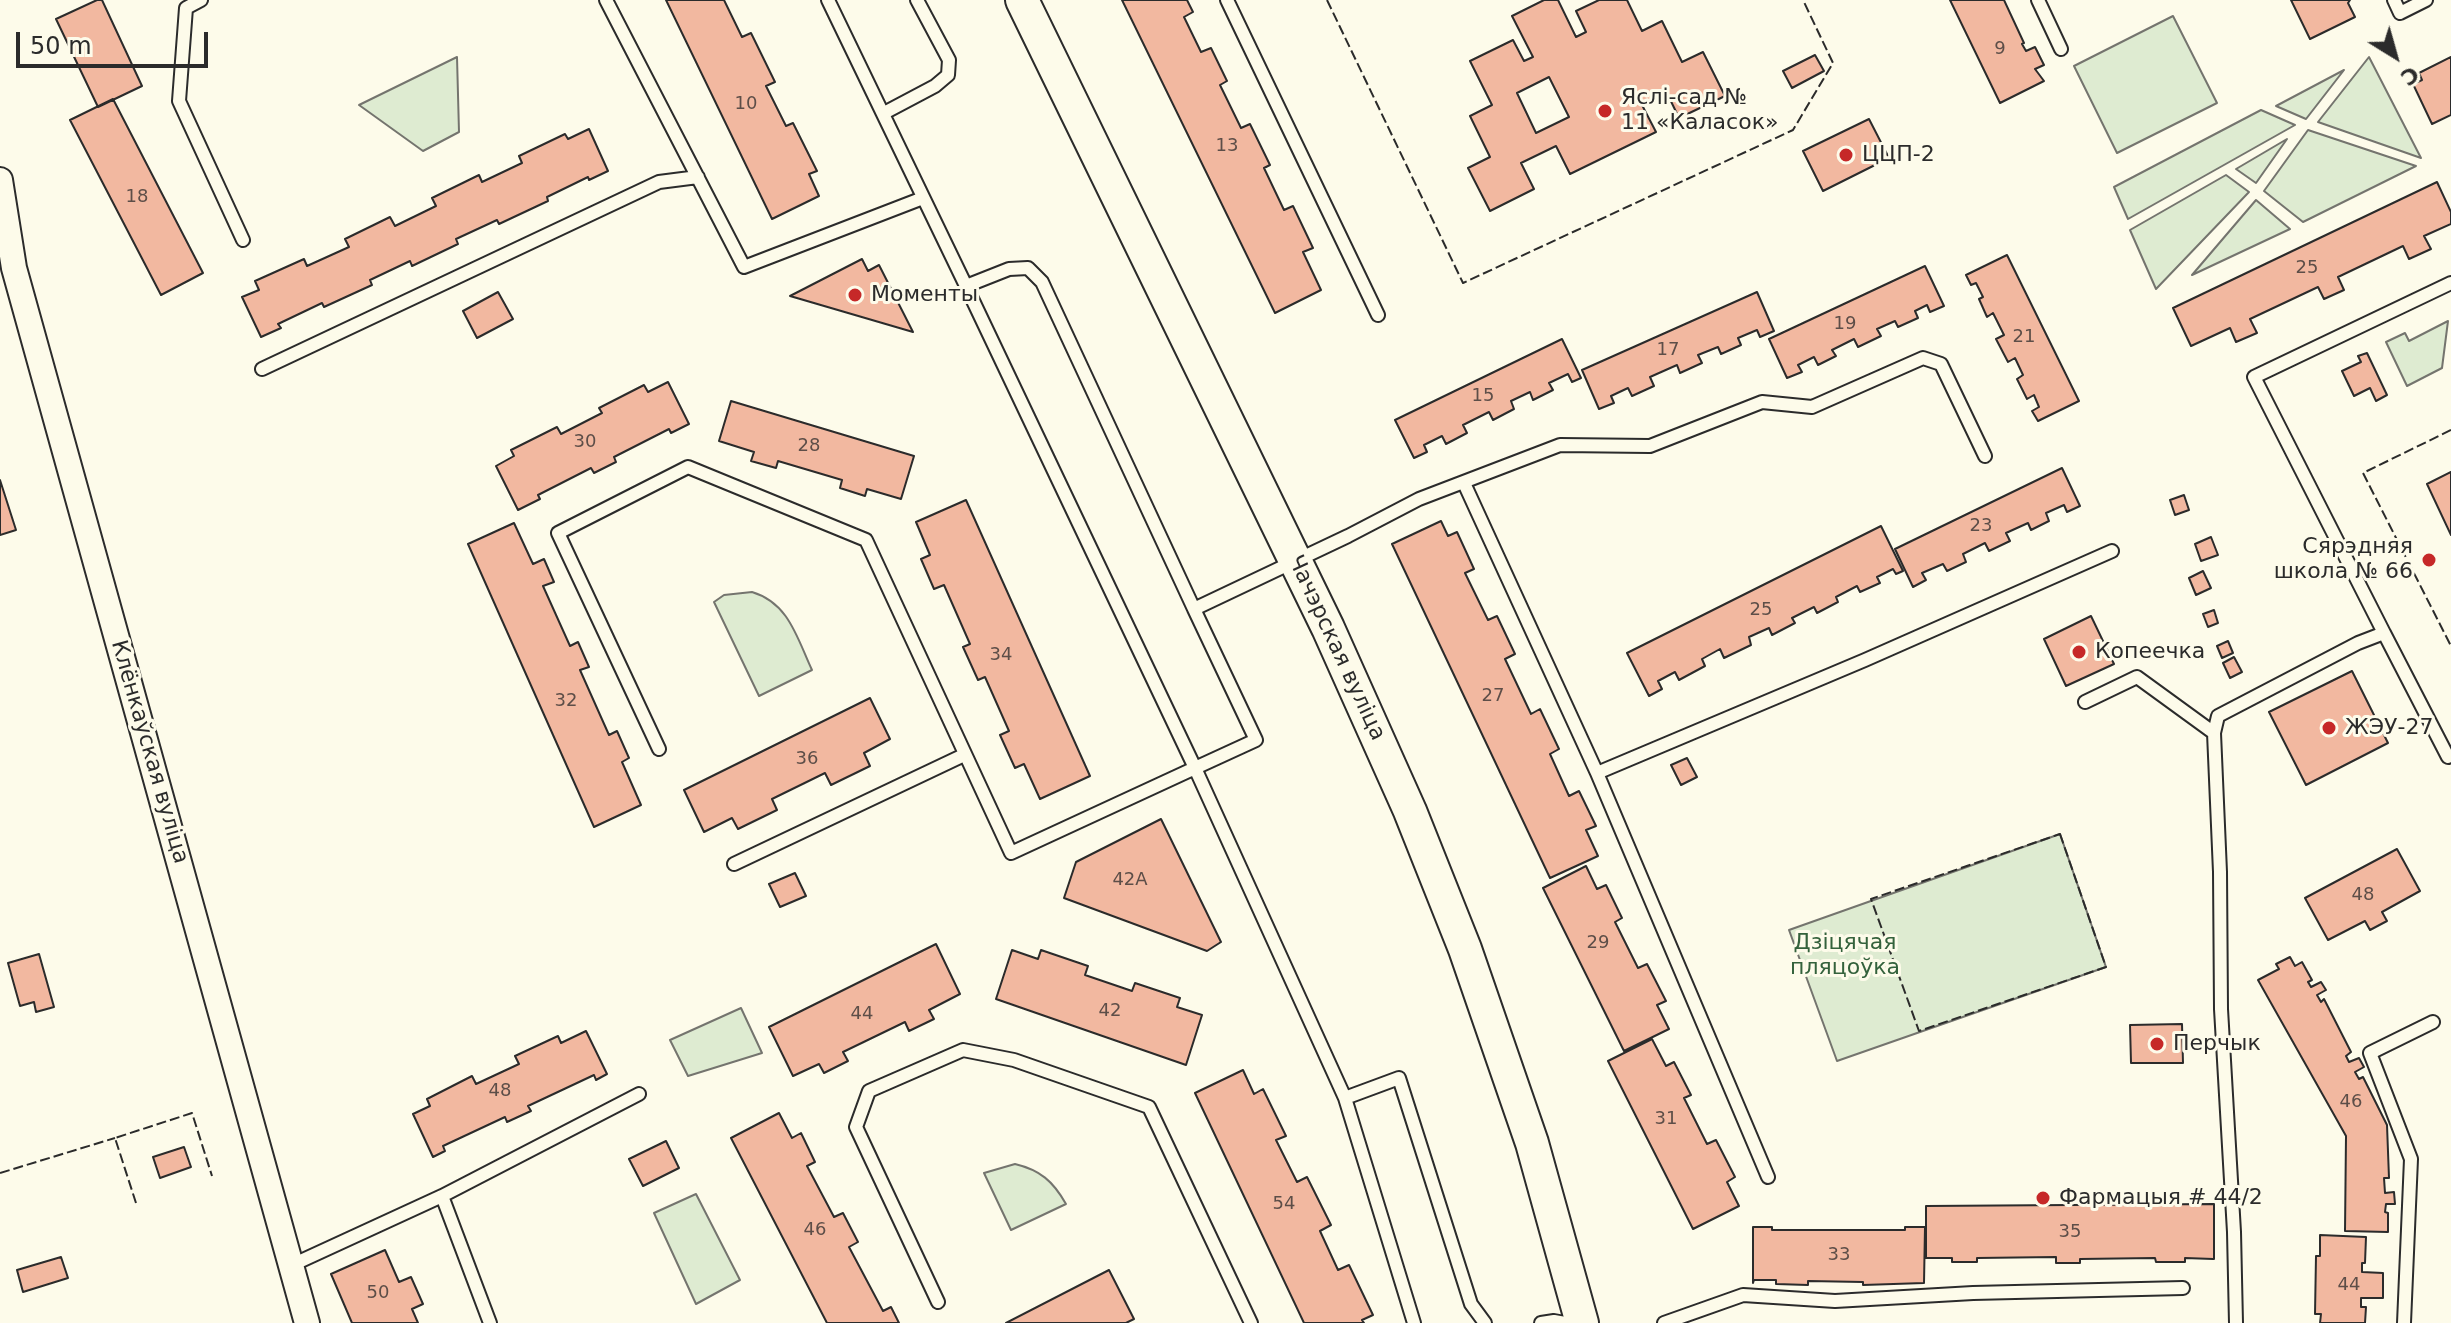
<!DOCTYPE html>
<html>
<head>
<meta charset="utf-8">
<style>
  body { margin:0 }
  #map { position:relative; width:2451px; height:1323px; overflow:hidden; background:#fdfbea; font-family:"DejaVu Sans",sans-serif }
  canvas { display:block }
  .north { position:absolute; left:2355px; top:16px; width:80px; height:80px; -webkit-text-stroke:6px #fdfbea; paint-order:stroke; rotate:143deg; font-size:22px; font-weight:700; line-height:32px; text-align:center; color:#2b2b2b }
  .north::after { content:''; display:block; margin:auto; width:28px; height:36px; background:#2b2b2b; clip-path:polygon(50% 0,100% 100%,50% 72%,0 100%) }
  .scale { position:absolute; left:16px; top:32px; width:192px; height:36px; box-sizing:border-box; border:4px solid #2b2b2b; border-top:0; padding-left:10px; font-size:24px; line-height:28px; white-space:nowrap; color:#2b2b2b; -webkit-text-stroke:6px #fdfbea; paint-order:stroke }
</style>
</head>
<body>
<div id="map">
<canvas width="2451" height="1323"></canvas>
<div class="north">С</div>
<div class="scale">50 m</div>
</div>
<script>
const ctx = document.querySelector('canvas').getContext('2d');
ctx.lineJoin = 'round';
function paint(path, color) {
  ctx.fillStyle = color;
  ctx.fill(path, 'evenodd');
}
function strokePath(path, color, width, dash) {
  ctx.strokeStyle = color;
  ctx.lineWidth = width;
  ctx.lineCap = dash ? 'butt' : 'round';
  ctx.setLineDash(dash || []);
  ctx.stroke(path);
}
function label(font, color, halo, rows, align = 'center') {
  ctx.font = font + ' "DejaVu Sans",sans-serif';
  ctx.lineWidth = 6;
  ctx.setLineDash([]);
  ctx.textBaseline = 'middle';
  ctx.strokeStyle = halo;
  ctx.fillStyle = color;
  for (const [text, x, y, turn = 0] of rows) {
    ctx.save();
    ctx.translate(x, y);
    ctx.rotate((+turn || 0) * Math.PI / 180);
    ctx.textAlign = isNaN(turn) ? turn : align;
    if (halo) ctx.strokeText(text, 0, 0);
    ctx.fillText(text, 0, 0);
    ctx.restore();
  }
}
const green = new Path2D(`
  M 2173,16 L 2217,103 L 2117,153 L 2074,66 Z
  M 457,57 L 459,132 L 423,151 L 359,105 Z
  M 2369,57 L 2421,158 L 2318,122 Z
  M 2344,70 L 2306,119 L 2276,106 Z
  M 2261,110 L 2295,125 L 2128,219 L 2114,187 Z
  M 2308,130 L 2416,166 L 2303,222 L 2264,191 Z
  M 2287,139 L 2256,183 L 2236,169 Z
  M 2226,175 L 2249,192 L 2156,289 L 2130,230 Z
  M 2256,200 L 2290,229 L 2192,275 Z
  M 2448,321 L 2442,368 L 2407,386 L 2386,342 L 2405,333 L 2409,341 Z
  M 752,592 C 789,603 797,638 812,670 L 759,696 L 714,602 L 724,595 Z
  M 2060,834 L 2106,967 L 1837,1061 L 1789,930 Z
  M 741,1008 L 762,1053 L 688,1076 L 670,1040 Z
  M 1015,1164 C 1040,1170 1053,1181 1066,1204 L 1011,1230 L 984,1173 Z
  M 696,1194 L 740,1280 L 696,1304 L 654,1213 Z`);
paint(green, '#deebd1');
strokePath(green, '#74746e', 2);
const building = new Path2D(`
  M 97,0 L 102,0 L 142,86 L 98,107 L 56,19 Z
  M 666,0 L 724,0 L 742,37 L 751,33 L 775,82 L 766,86 L 786,126 L 793,123 L 817,171 L 809,174 L 819,196 L 772,219 Z
  M 1122,0 L 1187,0 L 1193,12 L 1184,17 L 1201,52 L 1211,48 L 1227,81 L 1220,85 L 1241,128 L 1250,124 L 1270,165 L 1264,168 L 1284,210 L 1293,206 L 1313,248 L 1303,252 L 1321,290 L 1275,313 Z
  M 1544,0 L 1558,0 L 1576,37 L 1586,32 L 1576,11 L 1599,0 L 1627,0 L 1642,31 L 1662,21 L 1682,62 L 1703,52 L 1725,96 L 1679,118 L 1667,93 L 1642,105 L 1656,132 L 1570,174 L 1556,146 L 1521,163 L 1534,189 L 1490,211 L 1468,168 L 1490,157 L 1470,116 L 1492,105 L 1470,61 L 1513,40 L 1524,61 L 1533,57 L 1512,16 ZM 1549,77 L 1569,117 L 1536,133 L 1517,93 Z
  M 1950,0 L 2004,0 L 2024,43 L 2022,44 L 2026,51 L 2035,47 L 2044,65 L 2035,69 L 2044,81 L 2000,103 Z
  M 2291,0 L 2350,0 L 2348,3 L 2355,17 L 2310,39 Z
  M 1815,55 L 1824,71 L 1792,88 L 1783,71 Z
  M 2451,57 L 2451,115 L 2432,124 L 2413,84 L 2422,80 L 2419,73 Z
  M 113,99 L 203,273 L 161,295 L 70,120 Z
  M 1869,119 L 1889,158 L 1823,191 L 1803,151 Z
  M 589,129 L 608,171 L 589,180 L 588,177 L 547,197 L 548,201 L 499,224 L 497,220 L 456,239 L 458,244 L 412,266 L 410,261 L 370,280 L 372,285 L 324,307 L 322,303 L 278,324 L 281,328 L 261,337 L 242,297 L 259,290 L 255,281 L 304,259 L 307,266 L 349,247 L 345,239 L 390,217 L 395,226 L 436,206 L 432,198 L 479,175 L 482,182 L 522,163 L 519,156 L 565,134 L 568,139 Z
  M 2437,182 L 2451,212 L 2451,224 L 2424,236 L 2431,249 L 2409,259 L 2403,246 L 2338,277 L 2344,290 L 2324,299 L 2318,287 L 2250,319 L 2257,333 L 2236,342 L 2230,328 L 2191,346 L 2173,308 Z
  M 2007,255 L 2079,401 L 2038,421 L 2032,411 L 2039,407 L 2034,395 L 2027,399 L 2017,379 L 2023,375 L 2015,358 L 2008,362 L 1996,339 L 2004,335 L 1993,313 L 1987,317 L 1979,299 L 1983,297 L 1976,283 L 1971,285 L 1966,275 Z
  M 862,259 L 868,271 L 879,265 L 913,332 L 790,296 Z
  M 1925,266 L 1944,306 L 1930,312 L 1927,305 L 1915,311 L 1918,318 L 1898,327 L 1895,321 L 1877,329 L 1881,336 L 1858,347 L 1854,339 L 1832,350 L 1836,356 L 1818,365 L 1814,357 L 1798,365 L 1802,372 L 1787,378 L 1769,339 Z
  M 498,292 L 513,319 L 477,338 L 463,311 Z
  M 1757,292 L 1774,331 L 1760,337 L 1757,330 L 1738,338 L 1741,345 L 1721,354 L 1718,347 L 1698,355 L 1702,363 L 1680,373 L 1677,365 L 1650,377 L 1654,386 L 1632,396 L 1628,388 L 1611,396 L 1614,403 L 1599,409 L 1582,370 Z
  M 1562,339 L 1581,378 L 1572,382 L 1568,374 L 1549,383 L 1553,390 L 1533,400 L 1530,392 L 1511,401 L 1514,409 L 1493,420 L 1489,412 L 1463,425 L 1467,433 L 1446,444 L 1442,436 L 1424,445 L 1427,452 L 1414,458 L 1395,420 Z
  M 2367,353 L 2387,395 L 2376,401 L 2370,388 L 2354,396 L 2342,371 L 2361,362 L 2358,356 Z
  M 668,382 L 689,424 L 671,433 L 669,429 L 614,457 L 616,462 L 594,473 L 591,468 L 538,495 L 540,499 L 518,510 L 496,466 L 514,456 L 511,450 L 557,427 L 561,434 L 602,413 L 599,408 L 644,385 L 648,392 Z
  M 731,401 L 914,456 L 901,499 L 867,489 L 865,496 L 840,488 L 842,480 L 778,461 L 776,468 L 751,461 L 754,452 L 719,441 Z
  M 2062,468 L 2080,506 L 2067,512 L 2064,505 L 2046,513 L 2049,521 L 2031,530 L 2028,523 L 2006,533 L 2010,541 L 1989,551 L 1985,543 L 1963,554 L 1966,562 L 1947,571 L 1943,564 L 1922,573 L 1926,580 L 1913,587 L 1895,549 Z
  M 2451,472 L 2451,535 L 2427,484 Z
  M 0,480 L 16,530 L 0,535 Z
  M 2184,495 L 2189,510 L 2175,515 L 2170,500 Z
  M 966,500 L 1090,776 L 1040,799 L 1024,764 L 1015,768 L 1000,735 L 1009,731 L 985,677 L 978,680 L 963,647 L 970,644 L 944,585 L 934,589 L 921,559 L 930,555 L 916,522 Z
  M 1441,521 L 1448,536 L 1457,532 L 1474,569 L 1465,573 L 1488,620 L 1497,616 L 1515,654 L 1505,659 L 1531,714 L 1540,709 L 1559,749 L 1550,754 L 1569,796 L 1579,791 L 1596,826 L 1586,830 L 1598,856 L 1550,878 L 1392,544 Z
  M 514,523 L 533,564 L 544,559 L 554,582 L 543,586 L 570,646 L 578,642 L 589,667 L 580,670 L 609,735 L 617,731 L 629,758 L 622,762 L 641,805 L 594,827 L 468,544 Z
  M 1881,526 L 1903,571 L 1896,574 L 1893,569 L 1877,577 L 1880,583 L 1860,592 L 1857,586 L 1836,597 L 1838,602 L 1817,613 L 1814,607 L 1792,618 L 1795,623 L 1772,635 L 1769,628 L 1749,637 L 1751,645 L 1724,658 L 1720,649 L 1702,659 L 1705,666 L 1679,680 L 1675,672 L 1658,681 L 1662,689 L 1649,696 L 1627,653 Z
  M 2211,537 L 2218,555 L 2201,561 L 2195,544 Z
  M 2203,571 L 2211,588 L 2196,595 L 2189,578 Z
  M 2214,610 L 2218,623 L 2208,627 L 2203,614 Z
  M 2091,616 L 2114,664 L 2066,686 L 2044,639 Z
  M 2228,641 L 2233,653 L 2222,658 L 2217,646 Z
  M 2234,657 L 2242,672 L 2230,678 L 2223,663 Z
  M 2352,671 L 2388,743 L 2306,785 L 2269,712 Z
  M 870,698 L 890,739 L 864,753 L 870,766 L 831,785 L 825,773 L 772,799 L 777,810 L 738,829 L 732,818 L 704,832 L 684,790 Z
  M 1687,758 L 1697,777 L 1681,785 L 1671,765 Z
  M 1161,819 L 1221,942 L 1207,951 L 1064,898 L 1076,862 Z
  M 2397,849 L 2420,891 L 2382,912 L 2387,921 L 2370,930 L 2365,921 L 2328,940 L 2305,898 Z
  M 1586,866 L 1597,889 L 1606,885 L 1622,918 L 1615,922 L 1638,968 L 1647,964 L 1666,1001 L 1657,1005 L 1669,1029 L 1624,1051 L 1543,888 Z
  M 795,873 L 806,896 L 780,907 L 769,884 Z
  M 936,944 L 960,994 L 929,1010 L 934,1019 L 909,1031 L 905,1022 L 843,1052 L 848,1061 L 824,1073 L 819,1064 L 793,1076 L 769,1027 Z
  M 1012,950 L 1038,959 L 1041,950 L 1088,966 L 1085,975 L 1132,991 L 1135,983 L 1180,998 L 1177,1007 L 1202,1015 L 1186,1065 L 996,999 Z
  M 39,954 L 54,1007 L 36,1012 L 34,1002 L 20,1006 L 8,963 Z
  M 2290,957 L 2295,966 L 2302,962 L 2312,980 L 2308,982 L 2311,987 L 2321,982 L 2326,990 L 2317,995 L 2321,1002 L 2324,999 L 2351,1052 L 2346,1056 L 2349,1062 L 2359,1058 L 2364,1067 L 2355,1072 L 2359,1079 L 2363,1077 L 2387,1125 L 2389,1178 L 2384,1178 L 2385,1193 L 2394,1192 L 2395,1204 L 2386,1204 L 2385,1212 L 2388,1213 L 2388,1232 L 2345,1231 L 2346,1136 L 2258,980 L 2279,969 L 2276,964 Z
  M 2182,1024 L 2183,1063 L 2131,1063 L 2130,1025 Z
  M 586,1031 L 607,1074 L 596,1080 L 594,1075 L 528,1106 L 531,1111 L 507,1122 L 505,1117 L 443,1146 L 445,1151 L 433,1157 L 413,1114 L 430,1106 L 427,1099 L 472,1076 L 476,1084 L 519,1064 L 515,1056 L 558,1036 L 561,1043 Z
  M 1652,1039 L 1666,1066 L 1674,1062 L 1691,1095 L 1684,1098 L 1707,1144 L 1716,1140 L 1735,1177 L 1727,1182 L 1739,1206 L 1693,1229 L 1608,1061 Z
  M 1243,1070 L 1254,1094 L 1263,1089 L 1286,1136 L 1276,1140 L 1297,1182 L 1307,1177 L 1331,1225 L 1320,1231 L 1338,1270 L 1349,1265 L 1373,1315 L 1362,1320 L 1364,1323 L 1304,1323 L 1195,1093 Z
  M 779,1113 L 792,1138 L 801,1133 L 815,1162 L 807,1166 L 834,1217 L 843,1213 L 858,1242 L 849,1247 L 883,1311 L 891,1307 L 899,1323 L 827,1323 L 731,1138 Z
  M 666,1141 L 679,1168 L 643,1186 L 629,1159 Z
  M 184,1147 L 191,1167 L 160,1178 L 153,1157 Z
  M 2214,1204 L 2214,1259 L 2213,1259 L 2185,1258 L 2185,1262 L 2156,1262 L 2155,1258 L 2080,1259 L 2080,1263 L 2056,1263 L 2056,1257 L 1977,1258 L 1977,1262 L 1952,1262 L 1952,1258 L 1926,1258 L 1926,1206 Z
  M 1753,1227 L 1772,1227 L 1772,1230 L 1905,1230 L 1905,1227 L 1925,1227 L 1924,1283 L 1863,1285 L 1863,1282 L 1808,1281 L 1808,1285 L 1776,1284 L 1776,1280 L 1754,1280 L 1753,1283 Z
  M 2320,1235 L 2366,1237 L 2365,1263 L 2362,1263 L 2362,1272 L 2383,1273 L 2383,1298 L 2361,1298 L 2361,1307 L 2366,1307 L 2365,1323 L 2320,1323 L 2321,1314 L 2315,1314 L 2316,1256 L 2320,1256 Z
  M 385,1250 L 399,1282 L 411,1277 L 423,1304 L 412,1309 L 418,1323 L 352,1323 L 331,1274 Z
  M 61,1257 L 68,1278 L 23,1292 L 17,1270 Z
  M 1109,1270 L 1134,1319 L 1126,1323 L 1006,1323 Z`);
paint(building, '#f2b8a0');
strokePath(building, '#2b2b2b', 2);
const lane = new Path2D(`
  M 201,0 L 186,8 L 179,101 L 243,240
  M 606,0 L 744,267 L 923,198
  M 828,0 L 966,286
  M 1227,0 L 1378,315
  M 2038,0 L 2061,49
  M 2394,0 L 2400,13 L 2426,0
  M 884,113 L 935,86 L 948,75 L 949,60 L 917,0
  M 262,369 L 659,182 L 698,177
  M 1464,483 L 1597,773 L 1768,1177
  M 1194,609 L 1042,282 L 1028,268 L 1009,269 L 966,286 L 1195,768 L 1256,740 L 1194,609 L 1348,536 L 1419,499 L 1560,445 L 1650,446 L 1762,402 L 1812,407 L 1923,358 L 1941,364 L 1985,456
  M 2384,633 L 2254,377 L 2451,283
  M 2085,702 L 2137,677 L 2214,733 L 2220,872 L 2221,1009 L 2234,1232 L 2236,1323
  M 2214,733 L 2218,716 L 2358,643 L 2384,633 L 2448,757
  M 659,749 L 558,533 L 688,467 L 866,540 L 1011,853 L 1195,768 L 1345,1098 L 1414,1323
  M 1597,773 L 1865,660 L 2112,551
  M 734,864 L 964,755
  M 1345,1098 L 1399,1078 L 1471,1304 L 1485,1323
  M 442,1196 L 490,1323
  M 292,1265 L 442,1196 L 639,1094
  M 938,1302 L 856,1127 L 869,1091 L 963,1050 L 1014,1060 L 1149,1107 L 1251,1323
  M 1541,1323 L 1554,1321 L 1565,1323
  M 1664,1323 L 1743,1295 L 1835,1301 L 1973,1293 L 2183,1288
  M 2404,1323 L 2411,1159 L 2370,1053 L 2433,1022`);
const street = new Path2D(`
  M 0,180 L 14,268 L 307,1323`);
const secondary = new Path2D(`
  M 1022,0 L 1328,628 L 1410,811 L 1465,949 L 1532,1143 L 1582,1323`);
strokePath(lane, '#2b2b2b', 16);
strokePath(street, '#2b2b2b', 28);
strokePath(secondary, '#2b2b2b', 36);
strokePath(lane, '#fdfbea', 12);
strokePath(street, '#fdfbea', 24);
strokePath(secondary, '#fdfbea', 32);
strokePath(new Path2D(`
  M 1327,0 L 1463,283 L 1793,130 L 1833,63 L 1803,0
  M 2451,430 L 2363,473 L 2451,646
  M 2060,834 L 2106,967 L 1919,1031 L 1871,899 Z
  M 0,1173 L 115,1138
  M 136,1203 L 115,1138 L 192,1113 L 212,1176`), '#2b2b2b', 2, [10, 4]);
for (const [x, y, r, color] of [
  [1605,111,8,"#c62828"],
  [1846,155,8,"#c62828"],
  [855,295,8,"#c62828"],
  [2429,560,8,"#c62828"],
  [2079,652,8,"#c62828"],
  [2329,728,8,"#c62828"],
  [2157,1044,8,"#c62828"],
  [2043,1198,8,"#c62828"]
]) {
  const dot = new Path2D();
  dot.arc(x, y, r, 0, 2 * Math.PI);
  ctx.fillStyle = color;
  ctx.fill(dot);
  strokePath(dot, '#fdfbea', 3);
}
label('18px', '#5d4e48', null, [
  ["9",2000,49],
  ["10",746,104],
  ["13",1227,146],
  ["18",137,197],
  ["25",2307,268],
  ["19",1845,324],
  ["21",2024,337],
  ["17",1668,350],
  ["15",1483,396],
  ["30",585,442],
  ["28",809,446],
  ["23",1981,526],
  ["25",1761,610],
  ["34",1001,655],
  ["27",1493,696],
  ["32",566,701],
  ["36",807,759],
  ["42А",1130,880],
  ["48",2363,895],
  ["29",1598,943],
  ["42",1110,1011],
  ["44",862,1014],
  ["48",500,1091],
  ["46",2351,1102],
  ["31",1666,1119],
  ["54",1284,1204],
  ["46",815,1230],
  ["35",2070,1232],
  ["33",1839,1255],
  ["44",2349,1285],
  ["50",378,1293]
]);
label('22px', '#2b2b2b', '#fdfbea', [
  ["Яслі-сад №",1621,98],
  ["11 «Каласок»",1621,123],
  ["ЦЦП-2",1862,155],
  ["Моменты",871,295],
  ["Сярэдняя",2413,547,"right"],
  ["школа № 66",2413,572,"right"],
  ["Копеечка",2095,652],
  ["ЖЭУ-27",2345,728],
  ["Перчык",2173,1044],
  ["Фармацыя # 44/2",2059,1198]
], 'left');
label('22px', '#2b2b2b', '#fdfbea', [
  ["Чачэрская вуліца",1336,648,65],
  ["Клёнкаўская вуліца",149,752,74]
]);
label('22px', '#34623c', '#fdfbea', [
  ["Дзіцячая",1845,943],
  ["пляцоўка",1845,968]
]);
</script>
</body>
</html>
